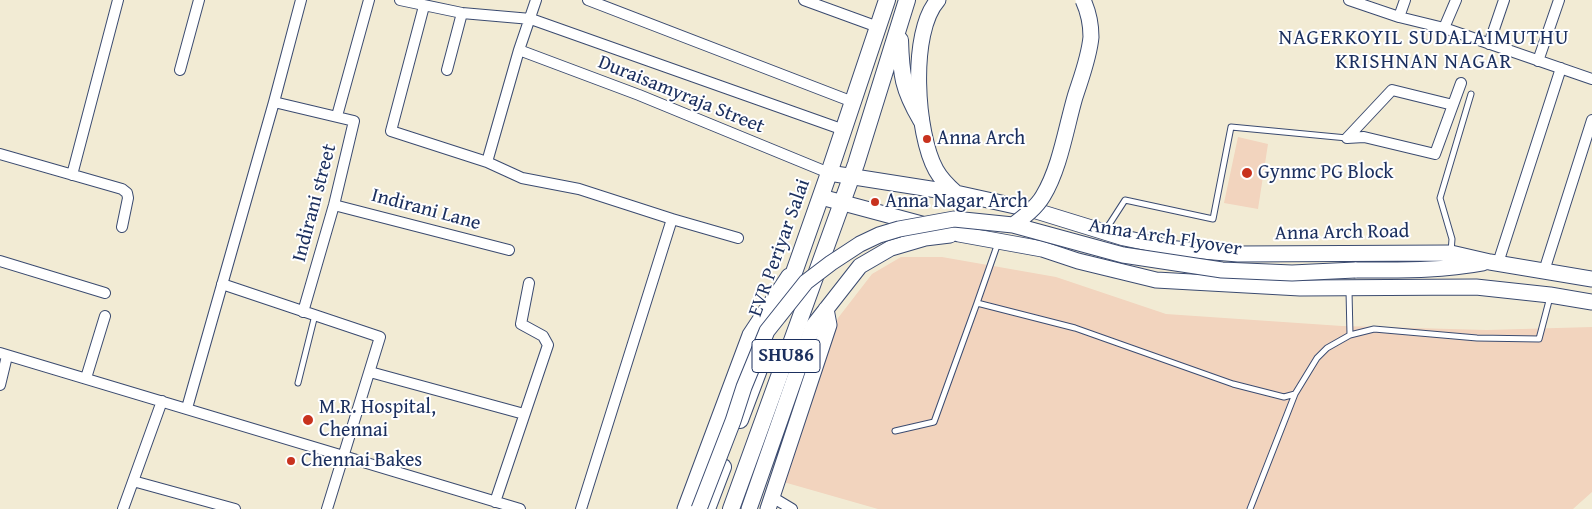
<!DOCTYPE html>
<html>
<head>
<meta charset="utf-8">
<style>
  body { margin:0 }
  canvas { display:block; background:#f2ebd4 }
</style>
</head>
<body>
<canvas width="1592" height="509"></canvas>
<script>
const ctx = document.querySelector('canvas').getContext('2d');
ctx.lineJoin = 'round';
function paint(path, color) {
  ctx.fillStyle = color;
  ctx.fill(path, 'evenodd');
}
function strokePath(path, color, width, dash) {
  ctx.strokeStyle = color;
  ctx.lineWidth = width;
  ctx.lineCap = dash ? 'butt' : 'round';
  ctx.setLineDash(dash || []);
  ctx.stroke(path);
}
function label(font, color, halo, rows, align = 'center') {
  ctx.font = font + ' "Gentium Book Plus",serif';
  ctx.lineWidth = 4;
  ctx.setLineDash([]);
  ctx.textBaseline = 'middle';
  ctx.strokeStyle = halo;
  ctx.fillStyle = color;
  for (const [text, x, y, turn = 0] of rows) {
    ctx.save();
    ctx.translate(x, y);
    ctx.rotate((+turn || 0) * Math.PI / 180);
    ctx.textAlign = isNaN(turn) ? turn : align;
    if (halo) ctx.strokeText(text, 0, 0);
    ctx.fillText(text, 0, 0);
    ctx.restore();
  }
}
paint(new Path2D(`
  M 1238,137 L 1268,144 L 1258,209 L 1224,203 Z
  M 901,257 L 942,257 L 1056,277 L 1166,314 L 1342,326 L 1487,330 L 1592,327 L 1592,492 L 1573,509 L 878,509 L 780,481 L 838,318 L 872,274 Z`), '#f2d4be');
const service = new Path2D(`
  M 1105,231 L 1125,200 L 1213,219 L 1231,127 L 1347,138
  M 998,243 L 977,303 L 1075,328 L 1233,384 L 1284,397 L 1295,394 L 1317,358 L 1327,348 L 1350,335 L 1374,329 L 1477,338 L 1539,339 L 1550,297
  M 1451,252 L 1452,239 L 1440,198 L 1471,94
  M 1349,291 L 1350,335
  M 298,383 L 315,315
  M 895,431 L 934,422 L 977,303
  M 1250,509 L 1295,394`);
const minor = new Path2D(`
  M 400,0 L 462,13 L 531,19 L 844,130
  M 588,0 L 853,102
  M 804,0 L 878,27
  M 1349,0 L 1399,17 L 1444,28 L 1592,79
  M 424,6 L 391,131 L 487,162 L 522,178 L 579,189 L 672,219 L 581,509
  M 1399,17 L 1405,0
  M 1444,28 L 1456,0
  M 1489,44 L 1504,0
  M 519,50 L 639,95 L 829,173
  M 1538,61 L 1559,0
  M 180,70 L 199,0
  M 447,70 L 462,13
  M 274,102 L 354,121 L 334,205 L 303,312
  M 337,116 L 369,0
  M 1347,138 L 1364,137 L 1435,154 L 1461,83
  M 1347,138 L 1392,90 L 1453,105
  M 0,154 L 122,189 L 127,193 L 128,198 L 122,227
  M 487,162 L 519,50 L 536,0
  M 72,175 L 118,0
  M 334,205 L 509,250
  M 672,219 L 738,238
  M 0,261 L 105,293
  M 1498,263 L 1561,68
  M 1544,271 L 1592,120
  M 222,284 L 380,337 L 327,509
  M 0,353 L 520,509
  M 370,372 L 524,414
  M 86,378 L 105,316
  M 0,385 L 7,356
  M 187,408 L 274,102 L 301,0
  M 133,481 L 235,509
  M 772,497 L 792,509
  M 495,502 L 548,345 L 543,336 L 521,324 L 529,283
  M 123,509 L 162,401`);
const secondary = new Path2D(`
  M 938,0 C 909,32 916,134 936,170 C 941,179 948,186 956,193
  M 829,173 L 956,193 L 1033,210 L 1124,238 L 1177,249 L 1238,254 L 1451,253 L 1490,262 L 1592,279
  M 821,197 L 959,234 L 1042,249 L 1078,261 L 1156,280 L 1300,288 L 1476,287 L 1550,295 L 1592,302
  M 1355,270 C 1397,270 1441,271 1483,263
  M 685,509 L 750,335 L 789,276
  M 749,509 L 813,326 L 860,266 L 891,248 L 925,238 L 950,235
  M 768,509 L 829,325 L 826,309`);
const primary = new Path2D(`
  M 900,40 C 901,75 903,89 921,120
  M 779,315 L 829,173 L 887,0
  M 740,420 L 763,359
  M 707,509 L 723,467
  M 731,509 L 856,164 L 907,0`);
strokePath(service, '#3b4b70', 7);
strokePath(minor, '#3b4b70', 12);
strokePath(secondary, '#3b4b70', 17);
strokePath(primary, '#3b4b70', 18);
strokePath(service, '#fff', 5);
strokePath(minor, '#fff', 10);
strokePath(secondary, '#fff', 15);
strokePath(primary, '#fff', 16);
const secondaryBridge = new Path2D(`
  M 1013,225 C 1024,217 1036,208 1043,196 C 1060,168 1066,128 1075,97 C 1081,78 1089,58 1091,37 C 1091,25 1088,11 1083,0
  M 699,509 L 733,421 L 744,387 L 767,331 L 806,282 L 831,263 L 860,244 L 879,235 L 899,229 L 954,219 L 1013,225 L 1123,255 L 1222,270 L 1292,273 L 1355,270`);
strokePath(secondaryBridge, '#3b4b70', 17, []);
strokePath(secondaryBridge, '#fff', 15);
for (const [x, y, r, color] of [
  [927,139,5,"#c8321e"],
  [1247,173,6,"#c8321e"],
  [875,202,5,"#c8321e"],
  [308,420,6,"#c8321e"],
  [291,461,5,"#c8321e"]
]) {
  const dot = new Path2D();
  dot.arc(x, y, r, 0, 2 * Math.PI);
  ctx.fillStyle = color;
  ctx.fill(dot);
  strokePath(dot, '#fff', 2);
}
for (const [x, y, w] of [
  [786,356,68]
]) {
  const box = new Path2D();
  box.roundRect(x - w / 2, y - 16.5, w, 33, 4);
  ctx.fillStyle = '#fff';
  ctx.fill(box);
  strokePath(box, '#1b2f5e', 1);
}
label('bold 19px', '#1b2f5e', null, [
  ["SHU86",786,356]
]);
label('20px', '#1b2f5e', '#fff', [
  ["Duraisamyraja Street",681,95,22],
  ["Indirani street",315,203,-75],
  ["Indirani Lane",426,210,15],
  ["Anna Arch Road",1342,233,-1],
  ["Anna Arch Flyover",1165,238,9],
  ["EVR Periyar Salai",780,248,-70]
]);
label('20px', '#1b2f5e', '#fff', [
  ["Anna Arch",937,139],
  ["Gynmc PG Block",1258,173],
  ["Anna Nagar Arch",885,202],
  ["M.R. Hospital,",319,408],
  ["Chennai",319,431],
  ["Chennai Bakes",301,461]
], 'left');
ctx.letterSpacing = '1px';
label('21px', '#1b2f5e', '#fff', [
  ["NAGERKOYIL SUDALAIMUTHU",1424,39],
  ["KRISHNAN NAGAR",1424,63]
]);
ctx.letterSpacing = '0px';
</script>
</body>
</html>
